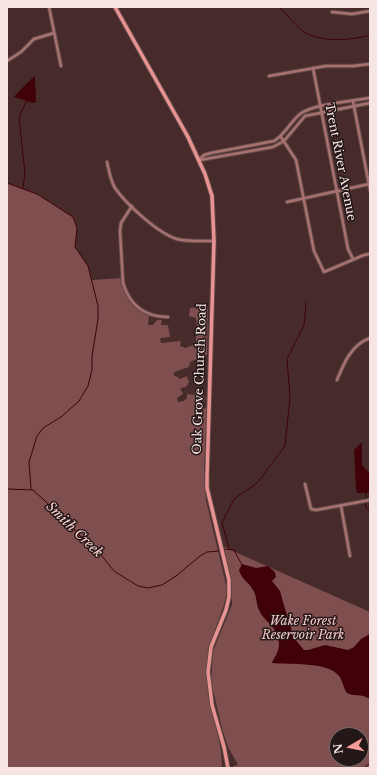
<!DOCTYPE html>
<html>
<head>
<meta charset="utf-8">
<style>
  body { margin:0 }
  #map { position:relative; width:377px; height:775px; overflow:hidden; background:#462b2a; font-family:"Libre Baskerville",serif }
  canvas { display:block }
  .frame { position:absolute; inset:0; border:8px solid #f7e5e4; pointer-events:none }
  .north { position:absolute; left:329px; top:727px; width:40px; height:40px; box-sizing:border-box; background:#241717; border:1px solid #786969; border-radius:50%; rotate:261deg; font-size:11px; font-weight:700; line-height:16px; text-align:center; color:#f7e5e4 }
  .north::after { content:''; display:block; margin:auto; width:14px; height:18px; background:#f59b99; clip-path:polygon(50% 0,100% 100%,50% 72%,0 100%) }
</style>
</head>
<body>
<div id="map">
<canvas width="377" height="775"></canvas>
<div class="frame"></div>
<div class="north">N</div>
</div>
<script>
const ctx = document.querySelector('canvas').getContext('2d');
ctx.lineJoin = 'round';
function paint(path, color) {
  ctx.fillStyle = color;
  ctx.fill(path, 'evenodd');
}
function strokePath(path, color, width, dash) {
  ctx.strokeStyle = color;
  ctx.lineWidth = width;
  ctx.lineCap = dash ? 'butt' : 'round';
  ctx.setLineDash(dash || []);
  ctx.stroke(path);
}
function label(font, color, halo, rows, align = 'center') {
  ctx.font = font + ' "Libre Baskerville",serif';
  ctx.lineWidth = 3;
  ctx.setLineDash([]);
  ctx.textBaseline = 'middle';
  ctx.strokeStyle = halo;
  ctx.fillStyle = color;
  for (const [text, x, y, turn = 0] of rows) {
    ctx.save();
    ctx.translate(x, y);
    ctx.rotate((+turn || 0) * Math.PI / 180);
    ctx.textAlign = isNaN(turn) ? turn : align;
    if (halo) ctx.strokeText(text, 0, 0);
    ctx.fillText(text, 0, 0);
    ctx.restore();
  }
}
paint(new Path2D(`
  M 7,183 L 37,194 L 73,217 L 77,228 L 75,247 L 88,266 L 92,280 L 123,278 C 124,296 136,305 149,315 L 148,325 L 153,325 L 157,320 L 162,320 L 161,325 L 168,325 L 170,337 L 160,338 L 161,343 L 181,341 L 180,346 L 185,348 L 196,344 L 196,335 L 199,334 L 200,327 L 197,327 L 196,318 L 189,316 L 190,308 L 208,306 L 207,355 L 190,362 L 189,367 L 174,372 L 174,376 L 176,376 L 180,379 L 187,376 L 189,382 L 186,387 L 180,388 L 183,394 L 177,398 L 178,402 L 184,401 L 187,398 L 187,394 L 195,395 L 194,393 L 197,393 L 198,391 L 205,398 L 205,400 L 200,403 L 201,406 L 196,414 L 194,422 L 201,419 L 202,410 L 207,407 L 204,469 L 206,500 L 227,589 C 225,613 209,635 208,659 C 206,678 208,698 213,717 C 218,735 222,749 222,768 L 7,768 Z
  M 224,547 L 370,612 L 370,768 L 233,768 L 233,766 L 238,765 L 228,747 L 223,732 L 211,682 L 213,651 L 232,605 L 231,581 ZM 337,735 L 361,735 L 361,759 L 337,759 Z`), '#7e4f4e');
paint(new Path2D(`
  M 35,76 L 36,102 L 33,103 L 14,97 C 16,94 33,77 35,76 Z
  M 362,442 L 362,465 L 370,474 L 370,493 L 357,493 L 356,488 L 354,450 Z
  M 242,564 L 256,568 L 268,566 L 275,572 L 276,577 L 272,581 L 280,591 L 283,602 L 294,638 L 304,650 L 308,650 L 325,645 L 348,650 L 354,647 L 361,639 L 370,634 L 370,699 C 360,693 355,697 347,693 C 343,688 343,681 339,676 C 328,661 289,665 272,663 C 273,659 279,653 279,644 C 278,625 266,625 259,610 C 256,604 257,596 253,590 C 249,582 241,579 239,570 Z`), '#400109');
strokePath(new Path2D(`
  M 279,7 C 288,15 296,27 306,33 C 323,43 352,40 370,35
  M 7,183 L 37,194 L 73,217 L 77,228 L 75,247 L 88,266 L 98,306 L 98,319 L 92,356 L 92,370 L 88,386 L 79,401 L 61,417 L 43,428 L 37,436 L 29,462 L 31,489
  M 23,188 L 25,174 L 19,117 L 27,100
  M 7,489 L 33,490 L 68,522 L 80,536 L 89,540 L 114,571 L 138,586 L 148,588 L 162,585 L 176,576 L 200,556 L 207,552 L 219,551
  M 366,499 L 366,492
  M 365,502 L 366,507 L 370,512
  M 229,548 L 222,523 L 234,499 L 257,483 L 285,446 L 290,397 L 287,359 L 304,325 L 306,303
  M 224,549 L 234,550 L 242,565
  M 364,768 L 370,763`), '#400109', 1);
const minor = new Path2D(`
  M 49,7 L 61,66
  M 332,12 L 352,14 L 370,11
  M 7,61 L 21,52 L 34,39 L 54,33
  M 313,68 L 345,233 L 348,249 L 353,259
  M 269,76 L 326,66 L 353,66 L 370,64
  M 353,101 L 370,190
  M 281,137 L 296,160 L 314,251 L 324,272 L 364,255 L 370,254
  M 199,160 L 204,155 L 211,153 L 274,141 C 285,135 290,122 300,114 C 313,104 352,101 370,98
  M 200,160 L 273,147 L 284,141 L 305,116 L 370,103
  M 107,162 C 109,170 110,180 115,188 C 126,204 159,234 177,239 C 189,242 202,241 214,241
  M 287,202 L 369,184
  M 132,206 L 121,223 L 120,231 L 123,283 C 130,306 145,317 168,317
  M 337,380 C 344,363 351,345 370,338
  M 305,484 L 311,509 L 316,510 L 370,500
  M 341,506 L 350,556`);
const secondary = new Path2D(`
  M 115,7 L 188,137 L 205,174 L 212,196 L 214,241 L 207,476 L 207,488 L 229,580 L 229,597 L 226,610 L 211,647 L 208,672 L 212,705 L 224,747 L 228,768`);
strokePath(minor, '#624948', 4.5);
strokePath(secondary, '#624948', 5.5);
strokePath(minor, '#a77170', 2.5);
strokePath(secondary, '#e89391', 3.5);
label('12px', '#f7e5e4', '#241717', [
  ["Trent River Avenue",340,162,79],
  ["Oak Grove Church Road",200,379,-88]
]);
label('italic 12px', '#f6cbca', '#241717', [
  ["Wake Forest",303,622],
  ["Reservoir Park",303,636]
]);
label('italic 13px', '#fdd2d0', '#241717', [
  ["Smith Creek",74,530,44]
]);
</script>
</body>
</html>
